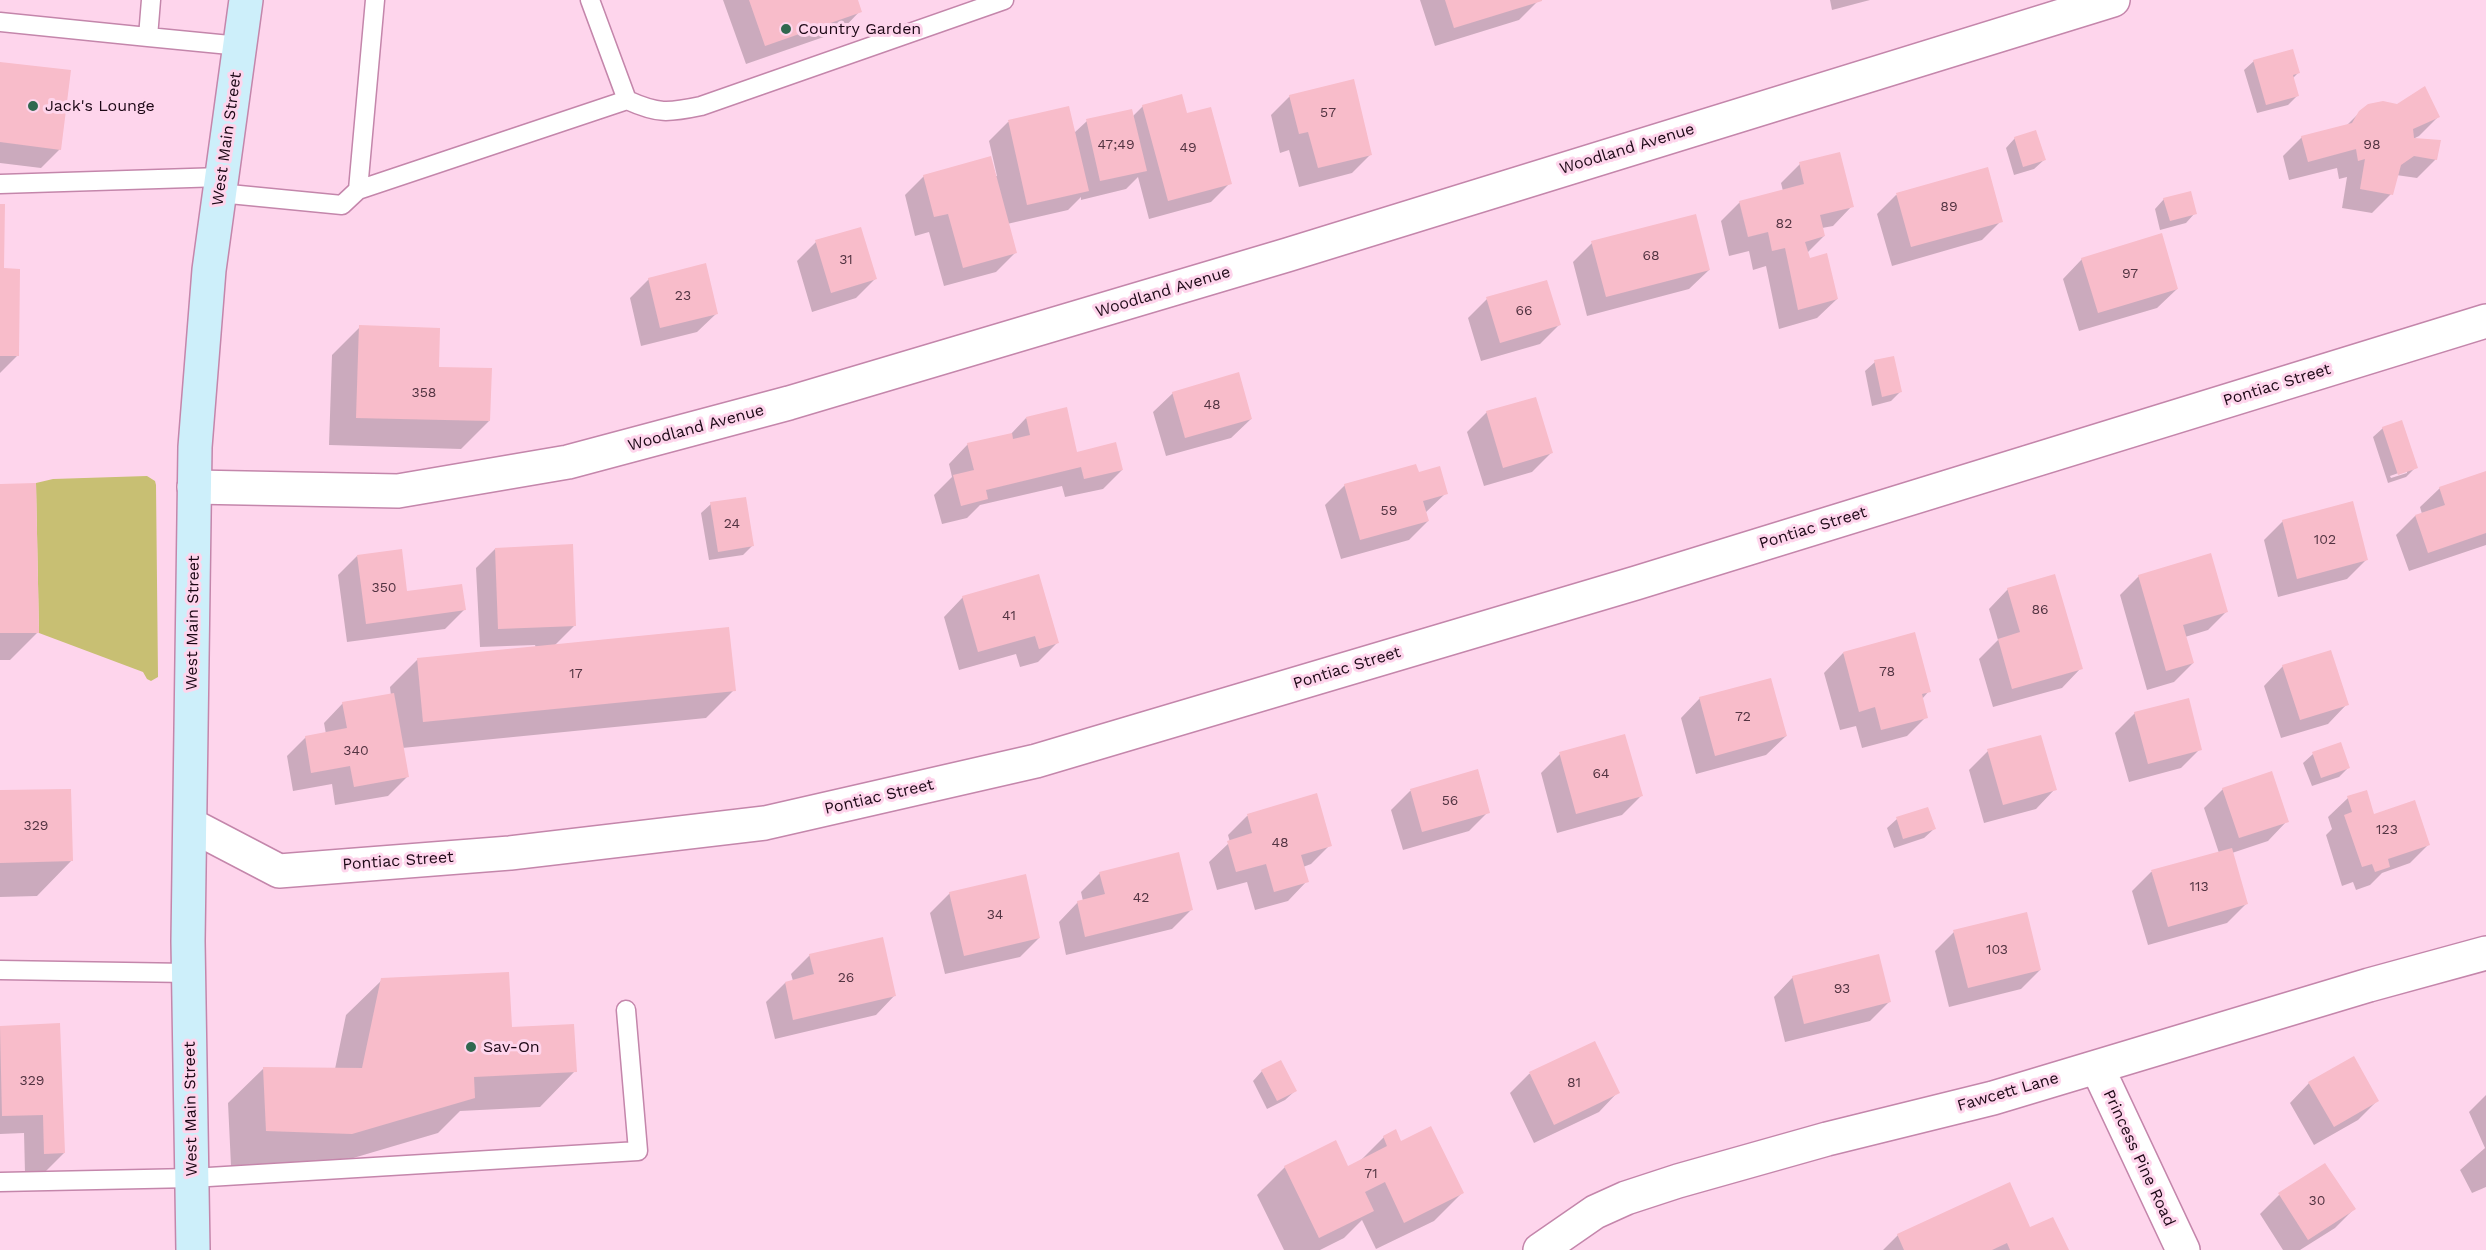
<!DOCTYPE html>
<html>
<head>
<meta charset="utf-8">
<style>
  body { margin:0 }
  canvas { display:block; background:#fed5ec }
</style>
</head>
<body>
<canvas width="2486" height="1250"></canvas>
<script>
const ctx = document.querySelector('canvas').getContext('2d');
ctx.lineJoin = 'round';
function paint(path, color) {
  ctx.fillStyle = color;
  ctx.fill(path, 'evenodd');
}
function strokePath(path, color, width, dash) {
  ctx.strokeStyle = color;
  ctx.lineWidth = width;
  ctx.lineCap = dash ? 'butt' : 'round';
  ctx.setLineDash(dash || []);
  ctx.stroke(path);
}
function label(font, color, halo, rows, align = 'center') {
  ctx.font = font + ' "Work Sans",sans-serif';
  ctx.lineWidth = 6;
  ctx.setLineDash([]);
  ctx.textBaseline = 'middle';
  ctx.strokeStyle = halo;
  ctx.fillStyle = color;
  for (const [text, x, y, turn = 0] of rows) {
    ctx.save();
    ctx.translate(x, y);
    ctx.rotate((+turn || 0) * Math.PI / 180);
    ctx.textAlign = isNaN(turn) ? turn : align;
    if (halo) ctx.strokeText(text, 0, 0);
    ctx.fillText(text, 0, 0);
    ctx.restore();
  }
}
paint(new Path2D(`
  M 147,476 L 155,481 L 156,485 L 158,677 L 151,681 L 147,679 L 143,672 L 39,633 L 36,483 L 53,479 Z`), '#c8bf73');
paint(new Path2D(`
  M 723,0 L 856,0 L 860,11 L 841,31 L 746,64 Z
  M 1420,0 L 1538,0 L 1538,1 L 1519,20 L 1435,46 Z
  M 1830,0 L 1870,0 L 1832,10 Z
  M 2254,61 L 2298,73 L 2293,78 L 2297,96 L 2288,105 L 2257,113 L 2244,70 Z
  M 0,63 L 60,149 L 41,168 L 0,163 Z
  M 1290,96 L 1371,154 L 1352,173 L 1299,187 L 1289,150 L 1280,153 L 1271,115 Z
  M 1143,106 L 1186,115 L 1230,183 L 1211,202 L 1149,219 L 1138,177 L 1126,189 L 1081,200 L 1081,197 L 1068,210 L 1007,224 L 1015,253 L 996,272 L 944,286 L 929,232 L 915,236 L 905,195 L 924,176 L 997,176 L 989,141 L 1008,122 L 1068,108 L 1074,133 L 1087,121 L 1133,116 Z
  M 2360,112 L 2438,117 L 2419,136 L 2411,140 L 2436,159 L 2417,178 L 2396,175 L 2391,194 L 2372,213 L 2342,208 L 2347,177 L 2339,179 L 2337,168 L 2289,180 L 2283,156 L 2302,137 L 2345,127 Z
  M 2015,138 L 2044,160 L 2034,169 L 2014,175 L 2006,148 Z
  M 1800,164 L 1852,206 L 1833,226 L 1822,228 L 1824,236 L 1807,253 L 1809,260 L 1837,299 L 1817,318 L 1779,329 L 1766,266 L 1753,270 L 1749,251 L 1729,256 L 1721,221 L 1740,202 L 1783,191 L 1781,183 Z
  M 1896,195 L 2001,221 L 1982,240 L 1892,266 L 1877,214 Z
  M 2164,199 L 2195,213 L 2186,223 L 2160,230 L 2155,209 Z
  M 0,205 L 2,270 L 17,356 L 0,373 Z
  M 816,242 L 875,279 L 856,298 L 812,312 L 797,261 Z
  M 1592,243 L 1709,270 L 1689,289 L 1587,316 L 1573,262 Z
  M 2082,259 L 2177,289 L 2157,308 L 2079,331 L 2063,279 Z
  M 649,279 L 717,313 L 697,332 L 641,346 L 630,298 Z
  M 1487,299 L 1559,325 L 1540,344 L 1481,361 L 1468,318 Z
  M 360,327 L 437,368 L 489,421 L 461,449 L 329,445 L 332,355 Z
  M 1875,362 L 1900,392 L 1891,401 L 1872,406 L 1865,371 Z
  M 1173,393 L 1251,419 L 1231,438 L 1166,456 L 1153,412 Z
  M 1487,412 L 1551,453 L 1532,472 L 1484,486 L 1467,432 Z
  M 1026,418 L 1076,453 L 1122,470 L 1103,489 L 1065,497 L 1062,486 L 980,505 L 967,518 L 942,524 L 934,495 L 952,477 L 949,464 L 968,444 L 1010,435 Z
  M 2383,428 L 2416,467 L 2406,477 L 2388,483 L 2373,437 ZM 2407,470 L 2407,473 L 2391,478 L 2390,476 Z
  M 2486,473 L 2486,545 L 2409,571 L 2396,535 L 2415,516 L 2422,514 L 2420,507 L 2440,488 Z
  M 1418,474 L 1446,493 L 1425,513 L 1428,521 L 1409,540 L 1341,559 L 1325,505 L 1345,485 Z
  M 0,486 L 38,632 L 10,660 L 0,660 Z
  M 711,504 L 753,545 L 743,555 L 709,560 L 701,513 Z
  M 2283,521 L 2366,560 L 2347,579 L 2278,597 L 2264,540 Z
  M 495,549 L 575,625 L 554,646 L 734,690 L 706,718 L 402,748 L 407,777 L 388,796 L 335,805 L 332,784 L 293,791 L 287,756 L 306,737 L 326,734 L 324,723 L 343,703 L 391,696 L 390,687 L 418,659 L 536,648 L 535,645 L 480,647 L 476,568 Z
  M 357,556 L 406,593 L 464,610 L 445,629 L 347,642 L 338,575 Z
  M 2139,576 L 2227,611 L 2208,630 L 2185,637 L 2193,663 L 2174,682 L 2147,690 L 2120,595 Z
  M 2008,589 L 2081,668 L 2062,688 L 1993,707 L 1979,659 L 1998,640 L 1989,609 Z
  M 963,597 L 1057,643 L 1038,662 L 1020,667 L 1016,654 L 959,670 L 944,617 Z
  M 1843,653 L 1929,691 L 1922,699 L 1926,717 L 1907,736 L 1862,748 L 1856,726 L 1840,730 L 1824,673 Z
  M 2283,666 L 2347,704 L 2328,724 L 2281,738 L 2264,686 Z
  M 1700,698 L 1786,736 L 1766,755 L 1696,774 L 1681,718 Z
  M 2135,713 L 2200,749 L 2181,768 L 2129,782 L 2115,733 Z
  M 1988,751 L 2055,789 L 2036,809 L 1984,823 L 1969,770 Z
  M 1560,754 L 1641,796 L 1622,815 L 1557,833 L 1541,773 Z
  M 2313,754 L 2348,768 L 2339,777 L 2312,786 L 2303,763 Z
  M 1477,771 L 1488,812 L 1469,831 L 1403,850 L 1391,810 L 1410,791 Z
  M 2223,789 L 2287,821 L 2268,841 L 2232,853 L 2246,904 L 2227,923 L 2148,945 L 2132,891 L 2151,872 L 2219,853 L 2204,808 Z
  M 0,792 L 72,860 L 37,896 L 0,897 Z
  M 2366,792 L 2373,815 L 2429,844 L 2410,863 L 2382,873 L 2370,885 L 2356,890 L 2353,882 L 2342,886 L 2326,835 L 2332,829 L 2328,817 L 2348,798 Z
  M 1316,795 L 1330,845 L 1311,864 L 1303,867 L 1307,881 L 1288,901 L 1255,910 L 1247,882 L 1217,890 L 1209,862 L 1230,842 L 1228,835 L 1247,816 Z
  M 1897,819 L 1934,829 L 1924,838 L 1894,848 L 1887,828 Z
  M 1100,873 L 1191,910 L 1172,929 L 1066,955 L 1059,922 L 1078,902 L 1083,901 L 1081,892 Z
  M 950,893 L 1039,938 L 1020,957 L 945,974 L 930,913 Z
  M 1954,932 L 2040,970 L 2021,989 L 1949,1007 L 1935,951 Z
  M 810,955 L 895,995 L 876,1015 L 775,1039 L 766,1002 L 785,983 L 793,981 L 791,974 Z
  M 1793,977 L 1890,1001 L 1870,1021 L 1785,1042 L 1774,997 Z
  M 382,980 L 511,1029 L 575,1071 L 540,1107 L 460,1111 L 438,1133 L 316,1169 L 231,1166 L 228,1103 L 264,1068 L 335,1069 L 346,1015 Z
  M 58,1025 L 64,1153 L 45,1172 L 25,1173 L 24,1133 L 0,1134 L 0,1027 Z
  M 1594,1043 L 1618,1092 L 1599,1112 L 1534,1143 L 1510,1093 L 1529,1074 Z
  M 1262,1071 L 1295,1091 L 1285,1100 L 1267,1109 L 1253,1081 Z
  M 2309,1083 L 2377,1101 L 2358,1120 L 2314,1145 L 2290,1103 Z
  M 2486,1095 L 2486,1187 L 2472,1193 L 2460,1170 L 2485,1148 L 2469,1112 Z
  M 1384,1137 L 1401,1143 L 1462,1193 L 1434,1221 L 1376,1249 L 1362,1220 L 1344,1238 L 1320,1250 L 1284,1250 L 1257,1195 L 1285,1167 L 1347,1168 L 1359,1162 Z
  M 2325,1165 L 2354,1209 L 2335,1228 L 2300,1250 L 2283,1250 L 2260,1214 L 2279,1195 Z
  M 2029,1229 L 2067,1250 L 1883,1250 L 1898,1235 Z`), '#0003');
paint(new Path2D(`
  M 749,0 L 858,0 L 862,12 L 765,46 Z
  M 1445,0 L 1542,0 L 1542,1 L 1454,28 Z
  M 2293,49 L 2300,73 L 2293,75 L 2299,96 L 2266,105 L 2253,60 Z
  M 0,62 L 71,70 L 61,150 L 0,142 Z
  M 1354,79 L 1372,155 L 1318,168 L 1308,132 L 1299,134 L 1289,95 Z
  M 2425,86 L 2440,117 L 2413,129 L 2414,138 L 2441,140 L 2437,160 L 2414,156 L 2401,165 L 2393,195 L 2360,189 L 2365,159 L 2358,161 L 2356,149 L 2308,162 L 2301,136 L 2352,123 L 2359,111 L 2368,104 L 2383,101 L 2397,104 Z
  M 1182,94 L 1187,113 L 1211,107 L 1232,184 L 1168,201 L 1142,105 Z
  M 1069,106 L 1089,191 L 1027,205 L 1008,120 Z
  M 1132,109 L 1147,171 L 1100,181 L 1086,119 Z
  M 2036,130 L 2046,160 L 2023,167 L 2014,137 Z
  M 1840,152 L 1854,207 L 1820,215 L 1825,236 L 1805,242 L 1810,258 L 1827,253 L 1838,299 L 1798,310 L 1785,248 L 1772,251 L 1768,232 L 1748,237 L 1739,201 L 1804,184 L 1799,162 Z
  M 991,156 L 1017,253 L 963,268 L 948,214 L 934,217 L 923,175 Z
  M 1988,167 L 2003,222 L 1911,247 L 1896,193 Z
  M 2191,191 L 2197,214 L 2170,221 L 2163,198 Z
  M 0,204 L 5,204 L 4,268 L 20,269 L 19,356 L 0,356 Z
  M 1696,214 L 1710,270 L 1606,297 L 1591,241 Z
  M 861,227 L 877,279 L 831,293 L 815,240 Z
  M 2162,233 L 2178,289 L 2098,313 L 2081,258 Z
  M 706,263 L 718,314 L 660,328 L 648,278 Z
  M 1547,280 L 1561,325 L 1500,343 L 1486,297 Z
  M 359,325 L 440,328 L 439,367 L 492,368 L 490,421 L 356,418 Z
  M 1894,356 L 1902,392 L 1882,397 L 1874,360 Z
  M 1239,372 L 1252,419 L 1185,438 L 1172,392 Z
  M 1536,397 L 1553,453 L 1503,468 L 1486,411 Z
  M 1067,407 L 1077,452 L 1116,442 L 1123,470 L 1084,479 L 1081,467 L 986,490 L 988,499 L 961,506 L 953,475 L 974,470 L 967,443 L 1012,433 L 1013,439 L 1030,435 L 1026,417 Z
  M 2402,420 L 2418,468 L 2398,475 L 2382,427 Z
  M 1416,464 L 1419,472 L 1440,466 L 1448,494 L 1423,501 L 1429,521 L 1360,540 L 1344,484 Z
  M 2486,471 L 2486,533 L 2428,553 L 2415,515 L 2445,505 L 2439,487 Z
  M 36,483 L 39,633 L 0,633 L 0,484 Z
  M 746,497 L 754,546 L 718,552 L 710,502 Z
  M 2353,501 L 2368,560 L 2297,579 L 2282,520 Z
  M 573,544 L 576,626 L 498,629 L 495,548 Z
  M 402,549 L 407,591 L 462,584 L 466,610 L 366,624 L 357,555 Z
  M 2211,553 L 2228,612 L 2183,625 L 2194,663 L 2166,671 L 2138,575 Z
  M 1039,574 L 1059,643 L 1039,649 L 1035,636 L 978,652 L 962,596 Z
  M 2055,574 L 2083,669 L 2012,689 L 1998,639 L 2020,632 L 2007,588 Z
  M 729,627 L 736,691 L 423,722 L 417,658 Z
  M 1915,632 L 1931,692 L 1922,694 L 1928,718 L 1881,730 L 1875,707 L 1859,712 L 1843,652 Z
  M 2331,650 L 2349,705 L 2300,720 L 2282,665 Z
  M 1771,678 L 1787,736 L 1715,756 L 1699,697 Z
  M 394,693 L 409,777 L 354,787 L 350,766 L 311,773 L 305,736 L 347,728 L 342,702 Z
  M 2189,698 L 2202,750 L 2148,764 L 2134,712 Z
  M 1625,734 L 1643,796 L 1576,814 L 1559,752 Z
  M 2041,735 L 2057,790 L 2003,805 L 1987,749 Z
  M 2341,742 L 2350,768 L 2321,778 L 2312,752 Z
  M 1478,769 L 1490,813 L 1422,832 L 1410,789 Z
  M 2272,771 L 2289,822 L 2239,838 L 2222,788 Z
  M 71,789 L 73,861 L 0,863 L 0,790 Z
  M 2367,790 L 2374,814 L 2415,800 L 2430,845 L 2388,859 L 2390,867 L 2375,872 L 2372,864 L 2362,867 L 2344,815 L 2352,812 L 2347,796 Z
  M 1317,793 L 1332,846 L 1301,855 L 1309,882 L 1274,892 L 1266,864 L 1236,872 L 1227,841 L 1252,833 L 1247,814 Z
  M 1928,807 L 1936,829 L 1903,839 L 1896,817 Z
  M 2232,848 L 2248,904 L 2168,927 L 2151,870 Z
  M 1179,852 L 1193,910 L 1085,937 L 1077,901 L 1105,894 L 1099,872 Z
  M 1026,874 L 1040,938 L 964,956 L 949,892 Z
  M 2027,912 L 2041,970 L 1968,988 L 1953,930 Z
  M 883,937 L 896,996 L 793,1020 L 785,982 L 814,974 L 809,954 Z
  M 1879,954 L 1891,1002 L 1804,1024 L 1792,976 Z
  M 509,972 L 512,1027 L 574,1024 L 577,1072 L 474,1077 L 475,1098 L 352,1134 L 266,1131 L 263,1067 L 362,1068 L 381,978 Z
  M 60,1023 L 65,1153 L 44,1154 L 43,1115 L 2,1116 L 0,1026 Z
  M 1595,1041 L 1620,1093 L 1554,1125 L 1529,1072 Z
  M 2354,1056 L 2379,1101 L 2334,1127 L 2308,1082 Z
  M 1281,1060 L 1297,1091 L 1277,1101 L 1261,1070 Z
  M 1431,1126 L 1464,1193 L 1404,1223 L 1385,1182 L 1365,1192 L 1374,1211 L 1319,1238 L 1284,1166 L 1336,1140 L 1348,1166 L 1387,1146 L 1383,1136 L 1396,1129 L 1401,1141 Z
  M 2325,1163 L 2356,1209 L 2308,1240 L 2278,1193 Z
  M 2010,1182 L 2030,1227 L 2053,1217 L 2069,1250 L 2010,1250 L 2007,1243 L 1992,1250 L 1904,1250 L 1897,1234 Z`), '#f8bcca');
const service = new Path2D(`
  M 151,0 L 148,37 L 240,46
  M 0,22 L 148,37
  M 627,100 C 658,114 668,113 701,106 L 1004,0
  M 0,184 L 222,177
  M 358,190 L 627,100 L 590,0
  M 219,193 L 342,205 L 358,190 L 375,0
  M 0,970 L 188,973
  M 0,1182 L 192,1178 L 638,1151 L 626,1010`);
const minor = new Path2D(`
  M 194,487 L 398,491 L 568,462 L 789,403 L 1287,255 L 2113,0
  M 191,825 L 279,871 L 510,853 L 765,823 L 1036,761 L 1636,583 L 2486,321
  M 2097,1067 L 2183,1250
  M 1540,1250 L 1595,1212 L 1626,1198 L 1678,1181 L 1827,1139 L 1993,1098 L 2369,985 L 2486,953`);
const secondary = new Path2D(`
  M 193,1250 L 188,941 L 195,447 L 209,270 L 246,0`);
strokePath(service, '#c486ab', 21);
strokePath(minor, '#c486ab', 36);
strokePath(secondary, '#c486ab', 36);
strokePath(service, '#fff', 18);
strokePath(minor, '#fff', 33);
strokePath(secondary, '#cdeffa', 33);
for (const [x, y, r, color] of [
  [786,29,6,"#30684f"],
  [33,106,6,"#30684f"],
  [471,1047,6,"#30684f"]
]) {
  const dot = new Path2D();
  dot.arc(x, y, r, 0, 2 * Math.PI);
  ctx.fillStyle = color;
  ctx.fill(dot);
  strokePath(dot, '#fed5ec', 2);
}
label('14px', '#533442', null, [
  ["57",1328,113],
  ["47;49",1116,145],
  ["98",2372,145],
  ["49",1188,148],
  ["89",1949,207],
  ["82",1784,224],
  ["68",1651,256],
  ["31",846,260],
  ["97",2130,274],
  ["23",683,296],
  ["66",1524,311],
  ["358",424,393],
  ["48",1212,405],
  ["59",1389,511],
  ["24",732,524],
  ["102",2325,540],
  ["350",384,588],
  ["86",2040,610],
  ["41",1009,616],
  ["78",1887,672],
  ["17",576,674],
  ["72",1743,717],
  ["340",356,751],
  ["64",1601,774],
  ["56",1450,801],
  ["329",36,826],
  ["123",2387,830],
  ["48",1280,843],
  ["113",2199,887],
  ["42",1141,898],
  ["34",995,915],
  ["103",1997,950],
  ["26",846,978],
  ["93",1842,989],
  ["329",32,1081],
  ["81",1574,1083],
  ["71",1371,1174],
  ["30",2317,1201]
]);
label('16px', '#1c0715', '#fed5ec', [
  ["Country Garden",798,29],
  ["Jack's Lounge",45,106],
  ["Sav-On",483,1047]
], 'left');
label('16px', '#1c0715', '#fed5ec', [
  ["West Main Street",227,139,-82],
  ["Woodland Avenue",1627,149,-17],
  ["Woodland Avenue",1163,292,-17],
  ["Pontiac Street",2277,385,-17],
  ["Woodland Avenue",696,428,-15],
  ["Pontiac Street",1813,528,-17],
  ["West Main Street",193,623,-89],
  ["Pontiac Street",1347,668,-17],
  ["Pontiac Street",879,797,-13],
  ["Pontiac Street",398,861,-4],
  ["Fawcett Lane",2008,1092,-16],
  ["West Main Street",191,1109,-91],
  ["Princess Pine Road",2139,1158,65]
]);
</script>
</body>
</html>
